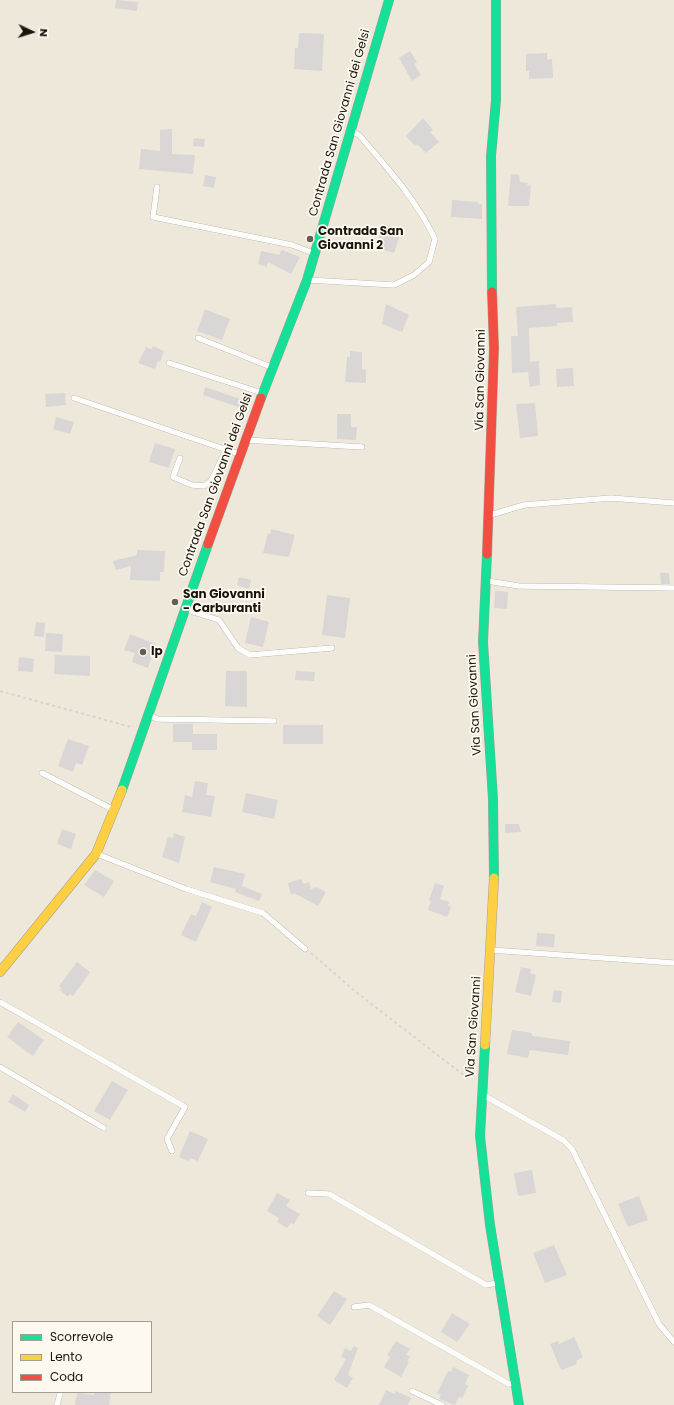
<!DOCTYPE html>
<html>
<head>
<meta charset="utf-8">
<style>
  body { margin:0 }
  #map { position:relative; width:674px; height:1405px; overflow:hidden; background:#eee8db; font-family:Poppins,sans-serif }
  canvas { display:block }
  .legend { position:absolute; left:12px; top:1321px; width:140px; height:72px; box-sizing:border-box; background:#fdf9ef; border:1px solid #a29e95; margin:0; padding:5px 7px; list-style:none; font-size:12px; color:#19150d }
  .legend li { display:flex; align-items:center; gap:8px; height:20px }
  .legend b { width:20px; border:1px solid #a29e95 }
  .north { position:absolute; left:12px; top:12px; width:40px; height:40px; -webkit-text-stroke:3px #fdf9ef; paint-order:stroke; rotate:94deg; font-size:11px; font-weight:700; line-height:16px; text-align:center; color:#19150d }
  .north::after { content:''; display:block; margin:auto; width:14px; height:18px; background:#19150d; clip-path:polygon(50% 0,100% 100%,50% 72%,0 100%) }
</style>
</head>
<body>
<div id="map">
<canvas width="674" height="1405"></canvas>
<ul class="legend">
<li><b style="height:5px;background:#16e098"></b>Scorrevole</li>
<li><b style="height:5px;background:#ffcf43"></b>Lento</li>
<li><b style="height:5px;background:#f24e42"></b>Coda</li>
</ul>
<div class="north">N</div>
</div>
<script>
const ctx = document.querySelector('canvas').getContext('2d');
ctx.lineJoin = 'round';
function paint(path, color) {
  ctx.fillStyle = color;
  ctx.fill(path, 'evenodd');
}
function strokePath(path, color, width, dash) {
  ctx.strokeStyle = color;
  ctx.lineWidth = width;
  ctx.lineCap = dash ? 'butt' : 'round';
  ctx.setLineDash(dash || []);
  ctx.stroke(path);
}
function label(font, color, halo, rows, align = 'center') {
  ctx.font = font + ' Poppins,sans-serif';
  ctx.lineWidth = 3.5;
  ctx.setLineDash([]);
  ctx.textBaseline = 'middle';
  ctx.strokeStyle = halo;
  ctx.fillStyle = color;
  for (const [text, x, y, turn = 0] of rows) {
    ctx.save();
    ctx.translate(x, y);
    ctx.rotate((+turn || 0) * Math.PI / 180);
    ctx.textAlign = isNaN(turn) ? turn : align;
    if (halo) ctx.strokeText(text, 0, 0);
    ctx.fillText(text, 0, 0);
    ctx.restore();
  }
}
paint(new Path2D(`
  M 116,0 L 138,2 L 137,11 L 115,8 Z
  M 299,33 L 324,34 L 322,71 L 294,69 L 295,48 L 298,48 Z
  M 410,51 L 417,62 L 414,64 L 421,75 L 412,81 L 399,58 Z
  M 547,53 L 547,60 L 552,59 L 553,78 L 529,79 L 529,71 L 526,71 L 526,54 Z
  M 423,118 L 433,130 L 430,132 L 439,142 L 426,153 L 417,144 L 415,146 L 406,136 Z
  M 172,129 L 172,154 L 195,155 L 193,174 L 139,169 L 141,149 L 160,151 L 160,130 Z
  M 194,138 L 205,139 L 204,147 L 193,146 Z
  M 511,174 L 519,175 L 520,182 L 528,183 L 527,185 L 531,186 L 529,206 L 508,206 Z
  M 205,175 L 216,177 L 214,188 L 203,186 Z
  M 452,200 L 478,202 L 478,204 L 482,204 L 482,219 L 451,217 Z
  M 384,224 L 402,229 L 394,253 L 381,249 L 382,246 L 376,243 Z
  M 282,250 L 300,257 L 291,274 L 268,262 L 267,267 L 258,264 L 261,251 L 279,255 Z
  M 386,304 L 409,315 L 402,332 L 382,324 Z
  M 556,304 L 556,308 L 572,307 L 573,322 L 557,323 L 557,326 L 529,328 L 530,362 L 539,361 L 540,385 L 530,387 L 528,372 L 512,373 L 511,336 L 518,336 L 516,307 Z
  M 205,309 L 230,319 L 222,340 L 197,331 Z
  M 153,346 L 164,351 L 160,362 L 158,361 L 155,369 L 138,363 L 146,347 L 152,349 Z
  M 350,351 L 362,352 L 362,369 L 366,370 L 366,383 L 345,382 L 347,357 L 350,357 Z
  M 573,368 L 574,386 L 557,387 L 556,369 Z
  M 205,387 L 243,400 L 241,408 L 203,395 Z
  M 65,393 L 66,405 L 46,407 L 45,394 Z
  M 535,403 L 538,436 L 520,438 L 516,404 Z
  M 337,414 L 351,414 L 351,427 L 357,427 L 356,440 L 337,439 Z
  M 56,417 L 74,422 L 70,434 L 53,429 Z
  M 155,443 L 175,449 L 169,468 L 149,462 Z
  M 271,529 L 295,535 L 289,557 L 263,553 L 268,533 L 270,534 Z
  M 137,550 L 165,551 L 164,572 L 160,572 L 160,581 L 130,580 L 131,566 L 116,570 L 113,561 L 137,555 Z
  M 660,573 L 669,573 L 670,584 L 661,584 Z
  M 239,577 L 251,580 L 249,589 L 237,585 Z
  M 495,591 L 508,592 L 507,609 L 494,608 Z
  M 327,595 L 350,598 L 345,638 L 322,635 Z
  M 251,617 L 269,622 L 263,647 L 245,643 Z
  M 36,622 L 45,623 L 44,637 L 34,636 Z
  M 46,633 L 63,634 L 62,652 L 45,651 Z
  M 130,634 L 156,644 L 148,668 L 132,662 L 135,653 L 124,650 Z
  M 55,655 L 90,656 L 90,676 L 54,674 Z
  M 19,657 L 34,659 L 33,672 L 18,671 Z
  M 226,671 L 247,671 L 247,707 L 225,706 Z
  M 296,671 L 315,672 L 314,681 L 295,680 Z
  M 173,724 L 193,724 L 193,734 L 217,734 L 217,750 L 192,750 L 192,742 L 173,742 Z
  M 283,725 L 323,725 L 323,744 L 283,744 Z
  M 68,739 L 89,746 L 82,765 L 76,763 L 73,772 L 58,766 Z
  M 195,781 L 208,783 L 206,795 L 215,796 L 211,817 L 182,812 L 185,795 L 192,797 Z
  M 246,793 L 278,800 L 274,819 L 242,812 Z
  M 505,824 L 519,824 L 521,832 L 505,833 Z
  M 62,829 L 76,834 L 71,849 L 57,844 Z
  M 174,833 L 185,837 L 179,863 L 162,857 L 168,837 L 173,838 Z
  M 214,867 L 245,874 L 242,886 L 262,894 L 259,901 L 235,892 L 236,889 L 210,882 Z
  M 95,870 L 114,881 L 104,897 L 84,885 Z
  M 301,879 L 303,884 L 309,882 L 311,889 L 317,887 L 326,892 L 318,906 L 294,893 L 291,895 L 288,883 Z
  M 435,883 L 444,886 L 440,899 L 449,902 L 448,906 L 451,907 L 447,917 L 428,910 L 431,901 L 429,900 Z
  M 202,902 L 212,907 L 196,942 L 181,935 L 191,914 L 196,916 Z
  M 537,933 L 555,934 L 554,947 L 536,946 Z
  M 77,962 L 90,972 L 73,996 L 70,994 L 68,997 L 60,990 L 61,988 L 59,986 Z
  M 521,967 L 531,969 L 530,973 L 536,975 L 531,996 L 515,992 Z
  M 554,990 L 562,991 L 561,1003 L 552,1002 Z
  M 18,1022 L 44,1040 L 33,1056 L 7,1037 Z
  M 512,1030 L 532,1033 L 532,1036 L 570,1041 L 568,1055 L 530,1050 L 528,1058 L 507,1054 Z
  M 112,1081 L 128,1090 L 110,1120 L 94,1111 Z
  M 13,1094 L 29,1105 L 25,1112 L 8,1102 Z
  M 190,1131 L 208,1139 L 198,1161 L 190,1158 L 189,1161 L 179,1157 Z
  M 532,1170 L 536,1193 L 518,1196 L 514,1173 Z
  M 277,1193 L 290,1200 L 286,1206 L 300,1214 L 294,1224 L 291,1223 L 287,1228 L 277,1222 L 279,1218 L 267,1211 Z
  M 639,1196 L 648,1220 L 628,1227 L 618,1204 Z
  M 554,1245 L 567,1275 L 545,1283 L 533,1253 Z
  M 334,1291 L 347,1299 L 330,1325 L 317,1316 Z
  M 452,1313 L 470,1324 L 457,1342 L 441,1332 Z
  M 574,1337 L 583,1357 L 576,1361 L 577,1364 L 561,1370 L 550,1344 L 558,1341 L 559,1344 Z
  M 396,1341 L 410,1349 L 406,1355 L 410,1356 L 407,1361 L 409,1362 L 401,1377 L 384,1367 L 390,1357 L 387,1355 Z
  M 354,1346 L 358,1348 L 348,1375 L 353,1378 L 347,1388 L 334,1380 L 346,1359 L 341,1357 L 345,1348 L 351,1351 Z
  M 453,1367 L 469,1375 L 465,1384 L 468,1386 L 462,1398 L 459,1397 L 455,1405 L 439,1399 L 441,1395 L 437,1393 L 448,1371 L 451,1372 Z
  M 386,1390 L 395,1394 L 396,1391 L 411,1398 L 408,1405 L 379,1405 Z
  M 95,1392 L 111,1392 L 109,1405 L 75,1405 L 77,1393 L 94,1395 Z`), '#d9d6d5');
const lane = new Path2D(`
  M 157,187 L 153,217 L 292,245 L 313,253
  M 308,280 L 394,285 L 414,275 L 429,262 L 435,239 C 416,199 388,169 360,136 L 351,130
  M 198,338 L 271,367
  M 169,363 L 262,393
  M 74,398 L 239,454
  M 246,440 L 362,447
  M 180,458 L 173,477 L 192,485 L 204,486 L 211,481 L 226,450
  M 490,515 L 524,505 L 611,498 L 674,503
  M 487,581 L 519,586 L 674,588
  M 187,610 L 219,620 L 238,648 L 250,655 L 332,648
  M 149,715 L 157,719 L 274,721
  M 42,773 L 114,810
  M 97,854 L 186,889 L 263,913 L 305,949
  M 491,950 L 674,963
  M 0,1002 L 185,1107 L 167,1139 L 172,1151
  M 0,1067 L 104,1128
  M 483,1095 L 563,1140 L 572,1149 L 659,1324 L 674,1342
  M 308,1193 L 329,1194 L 486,1285 L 498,1283
  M 354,1307 L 369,1305 L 509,1384 L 515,1383
  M 412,1391 L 442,1405
  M 57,1405 L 60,1394`);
const fast = new Path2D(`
  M 492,292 L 491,156 L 496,100 L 496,0
  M 261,398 L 307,280 L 389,0
  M 487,554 L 483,642 L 493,799 L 494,878
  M 122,790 L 208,544
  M 485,1045 L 480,1136 L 490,1225 L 519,1405`);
const slow = new Path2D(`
  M 0,972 L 96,854 L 122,790
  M 485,1045 L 494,878`);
const jam = new Path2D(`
  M 208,544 L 261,398
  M 487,554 L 494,348 L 492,292`);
strokePath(lane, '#a5a097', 6);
strokePath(fast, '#a5a097', 10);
strokePath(slow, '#a5a097', 10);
strokePath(jam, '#a5a097', 10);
strokePath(new Path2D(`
  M 0,691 L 131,727
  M 311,953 L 356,992 L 470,1080`), '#d6d4d1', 2, [3, 3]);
strokePath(lane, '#fcfcfa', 5.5);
strokePath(fast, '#16e098', 9);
strokePath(slow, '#ffcf43', 9);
strokePath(jam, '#f24e42', 9);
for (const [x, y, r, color] of [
  [310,239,4,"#645f55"],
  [175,602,4,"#645f55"],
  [143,652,4,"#645f55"]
]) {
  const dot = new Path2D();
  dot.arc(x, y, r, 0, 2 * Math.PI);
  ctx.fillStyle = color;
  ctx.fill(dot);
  strokePath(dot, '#fdf9ef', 1.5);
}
label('12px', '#19150d', '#fdf9ef', [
  ["Contrada San Giovanni dei Gelsi",340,123,-74],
  ["Via San Giovanni",481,380,-89],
  ["Contrada San Giovanni dei Gelsi",216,485,-70],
  ["Via San Giovanni",475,705,-93],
  ["Via San Giovanni",474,1027,-86]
]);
label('bold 12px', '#19150d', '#fdf9ef', [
  ["Contrada San",318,232],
  ["Giovanni 2",318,246],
  ["San Giovanni",183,595],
  ["- Carburanti",183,609],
  ["Ip",151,652]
], 'left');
</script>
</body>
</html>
